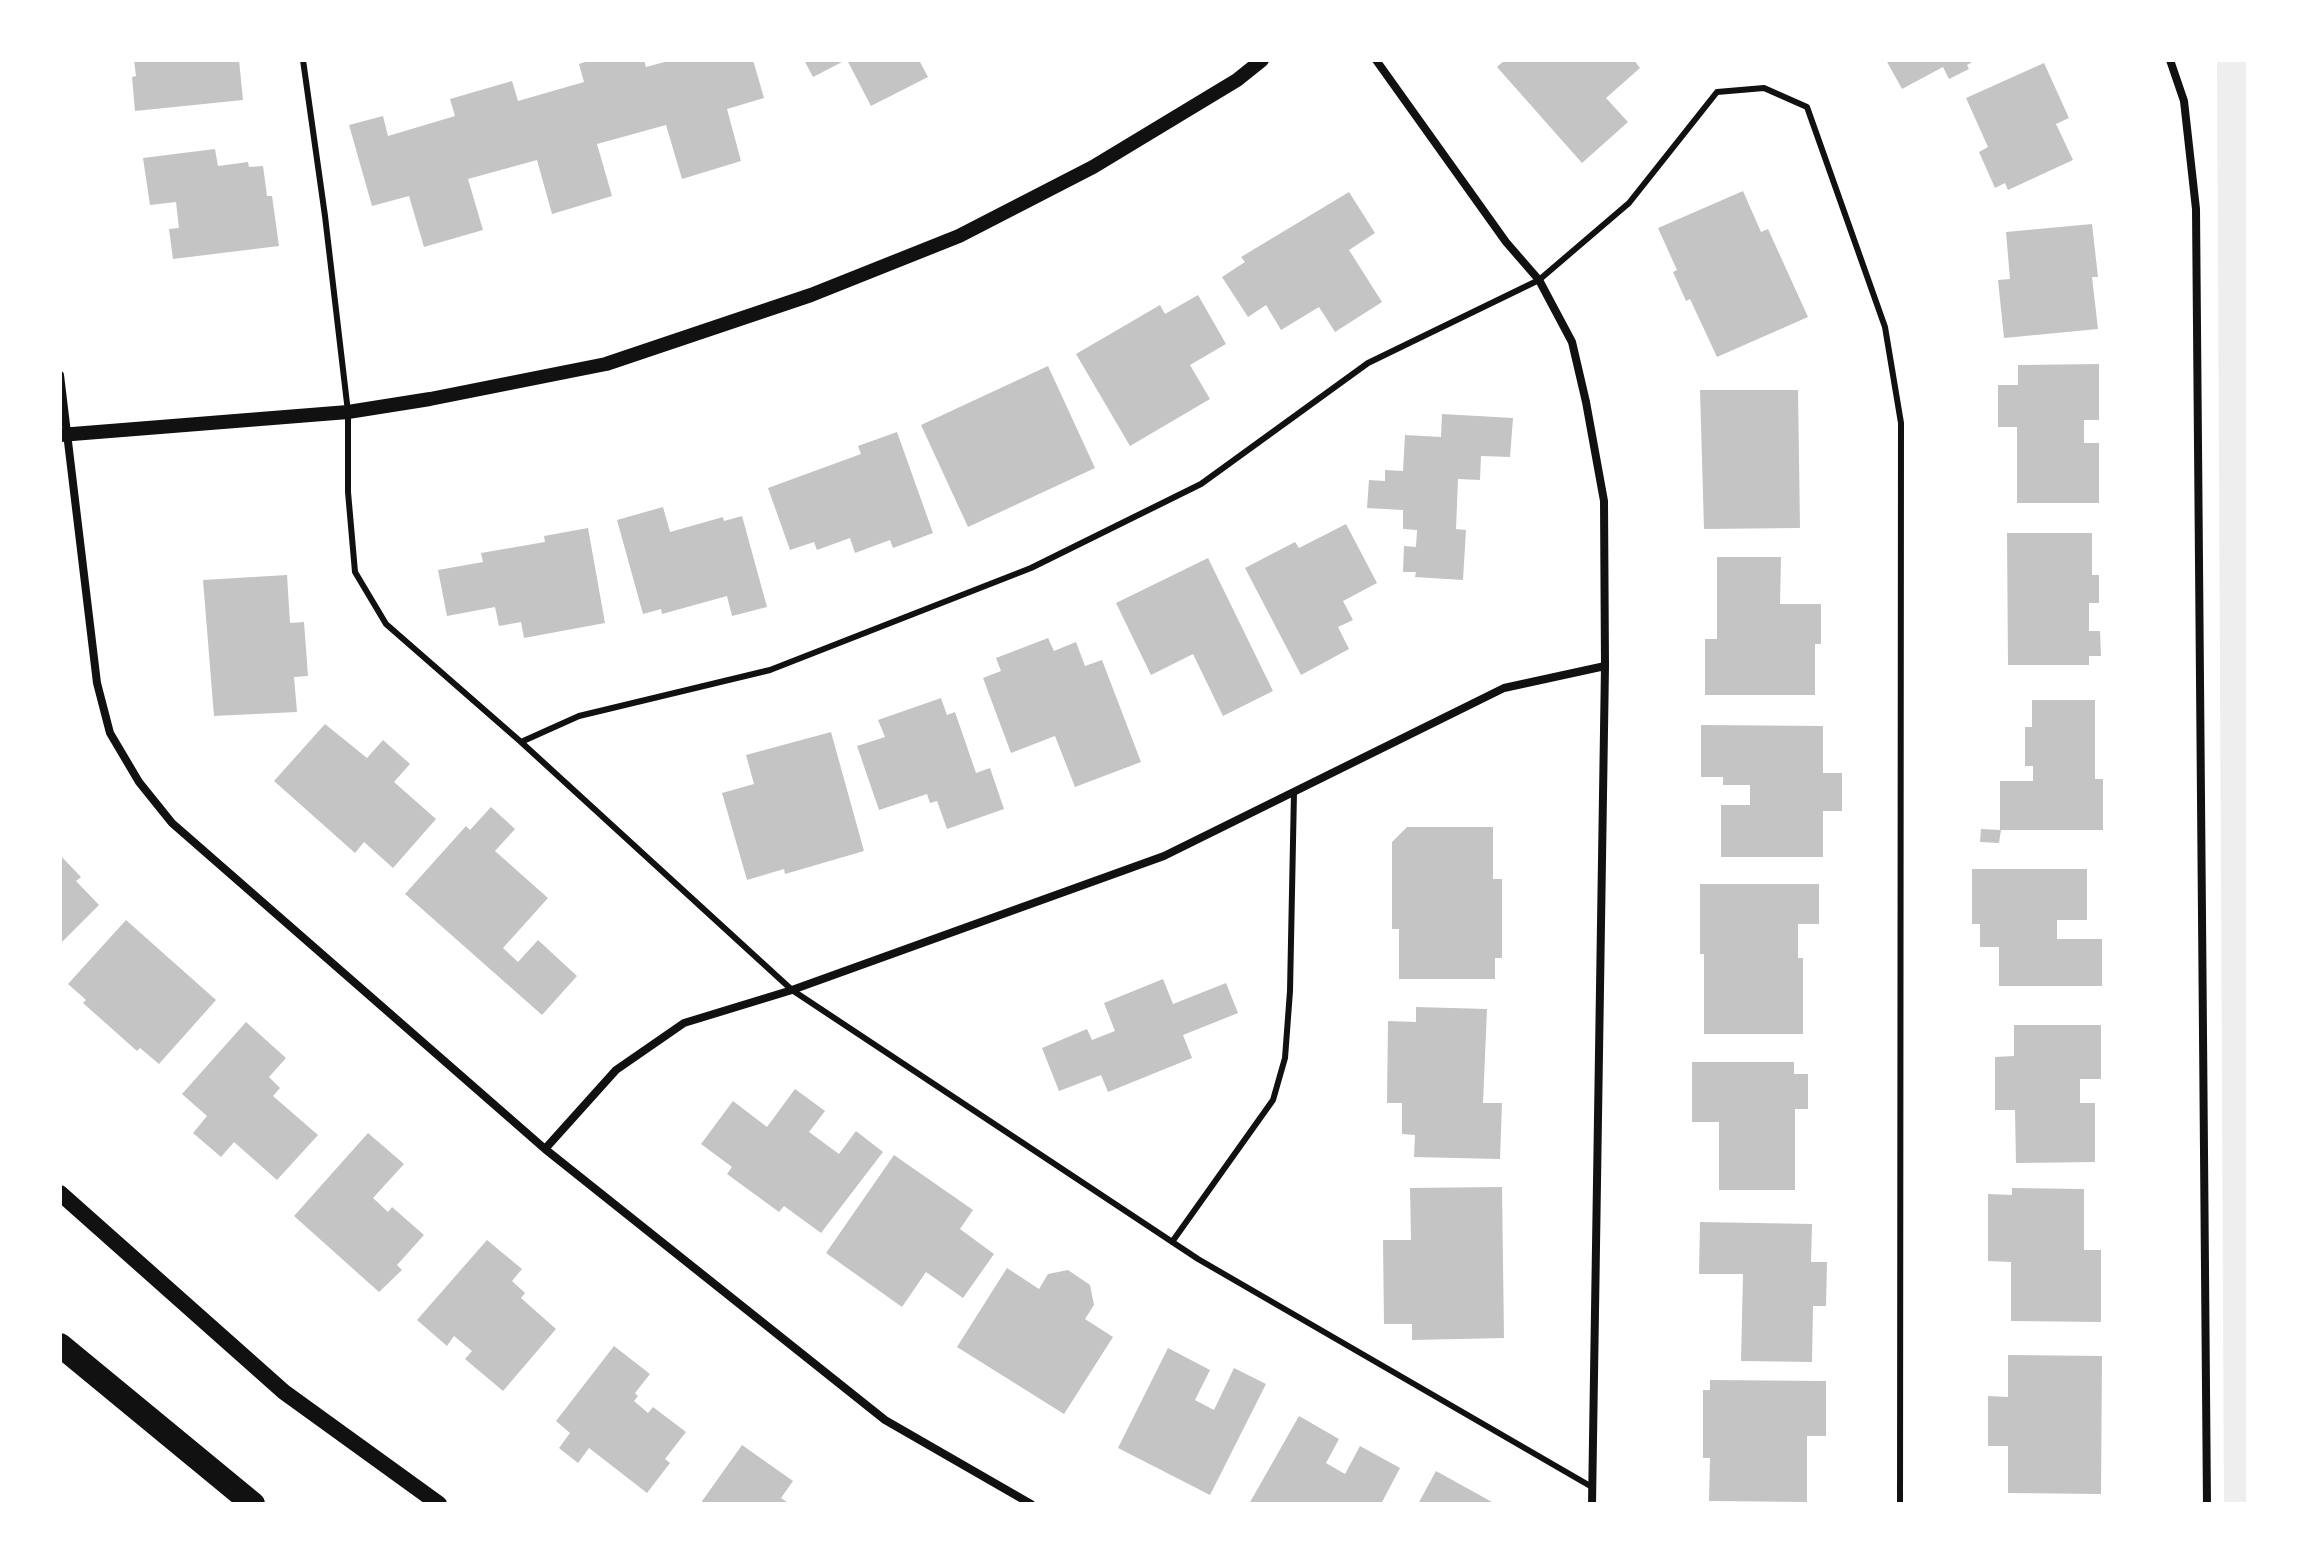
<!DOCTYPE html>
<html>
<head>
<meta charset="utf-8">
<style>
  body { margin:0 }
  #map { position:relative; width:2308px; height:1564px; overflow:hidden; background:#fff; font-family:Quicksand,sans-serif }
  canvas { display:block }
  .frame { position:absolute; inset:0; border:62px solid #fff; pointer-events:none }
</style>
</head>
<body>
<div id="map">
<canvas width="2308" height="1564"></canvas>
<div class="frame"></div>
</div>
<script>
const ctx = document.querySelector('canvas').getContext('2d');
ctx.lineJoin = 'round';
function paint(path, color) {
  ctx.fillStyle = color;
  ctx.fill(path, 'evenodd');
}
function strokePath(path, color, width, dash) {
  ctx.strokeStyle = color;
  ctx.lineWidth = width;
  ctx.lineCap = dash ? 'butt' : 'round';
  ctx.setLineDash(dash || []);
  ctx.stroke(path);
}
paint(new Path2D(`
  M 2217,60 L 2248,60 L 2248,1504 L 2224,1504 Z`), '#eee');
paint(new Path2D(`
  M 134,60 L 239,60 L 243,100 L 135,111 L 132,77 L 136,76 Z
  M 591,60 L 644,60 L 646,67 L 672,60 L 753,60 L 764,98 L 727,109 L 741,161 L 682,179 L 666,125 L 597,144 L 612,196 L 552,214 L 537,160 L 468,179 L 483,230 L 424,247 L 409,196 L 372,206 L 349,125 L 383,116 L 388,136 L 455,116 L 450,99 L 512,81 L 518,101 L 584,82 L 579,64 Z
  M 804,60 L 846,60 L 813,77 Z
  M 847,60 L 919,60 L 928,77 L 871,106 Z
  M 1505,60 L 1634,60 L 1640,68 L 1606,98 L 1628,122 L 1582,163 L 1497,67 Z
  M 1886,60 L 1976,60 L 1967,65 L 1969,69 L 1949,79 L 1943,67 L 1902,89 Z
  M 2044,63 L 2069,118 L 2056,124 L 2073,160 L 2008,190 L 2005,183 L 1995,188 L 1979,152 L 1988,147 L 1966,98 Z
  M 215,149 L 218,166 L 248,162 L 249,167 L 263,166 L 267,196 L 272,196 L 279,246 L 173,259 L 169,229 L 179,228 L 176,202 L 150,205 L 143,158 Z
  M 1743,191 L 1761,232 L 1768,229 L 1808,317 L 1717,357 L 1690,299 L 1686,301 L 1673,272 L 1677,270 L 1658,228 Z
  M 1349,192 L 1375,233 L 1349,250 L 1382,302 L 1335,332 L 1319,307 L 1281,330 L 1266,305 L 1248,317 L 1222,277 L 1245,262 L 1241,257 Z
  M 2092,224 L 2098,277 L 2092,277 L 2098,329 L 2004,338 L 1998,280 L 2010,279 L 2006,232 Z
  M 1198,295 L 1226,344 L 1190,365 L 1210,399 L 1130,446 L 1076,354 L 1160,305 L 1165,314 Z
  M 2099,364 L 2099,420 L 2084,420 L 2084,443 L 2099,443 L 2099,503 L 2017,503 L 2017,427 L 1998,427 L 1998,385 L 2018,385 L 2018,365 Z
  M 1048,366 L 1095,468 L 968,527 L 921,425 Z
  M 1700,390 L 1798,390 L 1800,528 L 1704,529 Z
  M 1442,414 L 1513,418 L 1510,457 L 1481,456 L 1480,480 L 1458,479 L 1456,529 L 1466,530 L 1463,580 L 1415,577 L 1416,572 L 1403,572 L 1404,546 L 1416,547 L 1417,530 L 1403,529 L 1403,510 L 1367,508 L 1369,480 L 1385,481 L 1385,470 L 1403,471 L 1405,435 L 1441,437 Z
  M 897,432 L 933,533 L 893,548 L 890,540 L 855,553 L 850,538 L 817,550 L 814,542 L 790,550 L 768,488 L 861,454 L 858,446 Z
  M 663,507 L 670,532 L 723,517 L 724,521 L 742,516 L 767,607 L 732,616 L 727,596 L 662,614 L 661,609 L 643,614 L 617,520 Z
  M 1346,524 L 1377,583 L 1343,601 L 1353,620 L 1338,627 L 1349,649 L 1301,675 L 1245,568 L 1295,542 L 1299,548 Z
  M 588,528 L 605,623 L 524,638 L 521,622 L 499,626 L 495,607 L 447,616 L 438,570 L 483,562 L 481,553 L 545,542 L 544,536 Z
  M 2007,533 L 2092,533 L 2092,575 L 2099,575 L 2099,603 L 2089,603 L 2089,631 L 2100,631 L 2101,656 L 2089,656 L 2089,665 L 2008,665 Z
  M 1717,557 L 1781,557 L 1780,604 L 1821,604 L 1821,644 L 1815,644 L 1815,695 L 1705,695 L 1705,639 L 1717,639 Z
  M 1208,558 L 1273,691 L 1223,716 L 1193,654 L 1151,675 L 1116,603 Z
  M 287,575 L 290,623 L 304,622 L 308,676 L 294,677 L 297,712 L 214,716 L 203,580 Z
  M 1048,638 L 1054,651 L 1076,642 L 1085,666 L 1102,660 L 1141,762 L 1075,787 L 1055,736 L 1011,753 L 983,678 L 1001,671 L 996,658 Z
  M 941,698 L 947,715 L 955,712 L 976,773 L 990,768 L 1004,809 L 947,829 L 937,801 L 930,803 L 927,794 L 879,810 L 857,746 L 885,737 L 878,720 Z
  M 2032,700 L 2095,700 L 2095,779 L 2103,779 L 2103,830 L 2000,830 L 2000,781 L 2033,781 L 2033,766 L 2025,766 L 2025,727 L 2032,727 Z
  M 325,724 L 367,758 L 383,740 L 410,764 L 394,782 L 436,819 L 393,868 L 364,842 L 355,853 L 274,781 Z
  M 1701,725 L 1823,726 L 1823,773 L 1842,773 L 1842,811 L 1823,811 L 1823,857 L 1721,857 L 1721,805 L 1750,805 L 1750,785 L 1723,785 L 1723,777 L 1701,777 Z
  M 831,732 L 864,851 L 785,874 L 784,869 L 747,880 L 722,793 L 754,784 L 746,755 Z
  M 491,807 L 515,829 L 495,851 L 548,898 L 503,948 L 518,962 L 538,940 L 577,976 L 542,1015 L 405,894 L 466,826 L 470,830 Z
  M 1407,827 L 1493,827 L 1493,879 L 1502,879 L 1502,958 L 1495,958 L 1495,979 L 1399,979 L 1399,929 L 1392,929 L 1392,842 Z
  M 1981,829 L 2001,830 L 1999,843 L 1980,842 Z
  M 60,855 L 81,877 L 76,881 L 99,905 L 60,944 Z
  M 1972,869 L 2087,869 L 2087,920 L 2057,920 L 2057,939 L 2102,939 L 2102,986 L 1999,986 L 1999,947 L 1980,947 L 1980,924 L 1972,924 Z
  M 1700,884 L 1819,884 L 1819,924 L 1798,924 L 1798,958 L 1803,958 L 1803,1034 L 1704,1034 L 1704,954 L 1700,954 Z
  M 126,920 L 216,1000 L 159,1064 L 140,1048 L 137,1051 L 83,1003 L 86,1000 L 68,984 Z
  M 1163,979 L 1173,1004 L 1226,983 L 1238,1013 L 1183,1035 L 1192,1058 L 1108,1092 L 1101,1075 L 1059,1091 L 1042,1048 L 1087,1029 L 1092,1040 L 1115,1031 L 1104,1003 Z
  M 1416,1007 L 1487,1009 L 1483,1103 L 1502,1103 L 1500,1159 L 1414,1157 L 1415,1135 L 1402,1134 L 1402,1103 L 1387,1103 L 1388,1021 L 1416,1022 Z
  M 246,1022 L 286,1058 L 269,1077 L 280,1088 L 273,1096 L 318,1135 L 277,1180 L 234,1142 L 221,1157 L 193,1133 L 207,1116 L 182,1094 Z
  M 2014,1025 L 2101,1025 L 2101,1079 L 2080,1079 L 2080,1103 L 2095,1103 L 2095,1162 L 2016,1163 L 2015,1110 L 1995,1110 L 1995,1057 L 2014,1056 Z
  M 1692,1062 L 1794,1062 L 1794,1074 L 1808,1074 L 1808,1109 L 1795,1109 L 1795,1190 L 1719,1190 L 1719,1122 L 1692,1122 Z
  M 795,1089 L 825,1111 L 809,1132 L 839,1154 L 856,1131 L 883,1152 L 821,1233 L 784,1206 L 779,1212 L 727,1174 L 732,1167 L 701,1144 L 733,1101 L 767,1127 Z
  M 368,1133 L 404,1164 L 373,1198 L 388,1212 L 392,1207 L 424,1235 L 397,1265 L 402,1270 L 379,1292 L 294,1216 Z
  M 894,1155 L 973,1210 L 960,1229 L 994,1254 L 963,1298 L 926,1272 L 902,1307 L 826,1253 Z
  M 1502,1187 L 1504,1338 L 1412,1340 L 1412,1324 L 1384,1324 L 1383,1240 L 1411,1240 L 1410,1188 Z
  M 2012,1188 L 2084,1189 L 2084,1250 L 2101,1250 L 2101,1322 L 2011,1321 L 2011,1262 L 1988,1261 L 1988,1194 L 2012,1195 Z
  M 1700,1222 L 1812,1224 L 1811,1262 L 1827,1262 L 1826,1306 L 1813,1306 L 1812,1362 L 1741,1361 L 1743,1274 L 1699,1274 Z
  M 487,1240 L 522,1269 L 512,1281 L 525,1293 L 521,1298 L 556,1329 L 503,1391 L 465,1359 L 472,1351 L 454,1336 L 447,1346 L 417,1320 Z
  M 1007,1268 L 1039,1289 L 1048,1274 L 1068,1270 L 1090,1285 L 1094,1305 L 1085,1319 L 1113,1337 L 1064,1414 L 957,1347 Z
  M 614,1346 L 650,1374 L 635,1393 L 638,1396 L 634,1401 L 648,1413 L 653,1407 L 686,1432 L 665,1459 L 670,1463 L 647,1493 L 589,1448 L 578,1463 L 559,1448 L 570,1433 L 556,1421 Z
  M 1168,1348 L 1210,1370 L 1195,1400 L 1214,1410 L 1234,1368 L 1266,1384 L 1210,1495 L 1118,1448 Z
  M 2008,1355 L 2102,1356 L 2101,1494 L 2008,1493 L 2008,1446 L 1988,1446 L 1988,1396 L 2008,1397 Z
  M 1710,1380 L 1826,1381 L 1826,1436 L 1807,1436 L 1807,1502 L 1709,1501 L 1710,1458 L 1703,1458 L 1703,1390 L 1710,1390 Z
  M 1299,1416 L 1339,1439 L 1326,1463 L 1345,1474 L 1360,1446 L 1400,1468 L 1381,1504 L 1249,1504 Z
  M 742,1445 L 793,1481 L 781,1498 L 790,1504 L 700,1504 Z
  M 1436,1471 L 1492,1502 L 1490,1504 L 1418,1504 Z`), '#c4c4c4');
strokePath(new Path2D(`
  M 303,60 L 325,216 L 348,412 L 348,492 L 355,572 L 386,624 L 521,742 L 792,990 L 1198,1259 L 1592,1487
  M 521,742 L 579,716 L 770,670 L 1031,568 L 1201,484 L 1368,363 L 1539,280 L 1629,203 L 1717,92 L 1764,88 L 1807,107 L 1885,327 L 1901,423 L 1900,1504
  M 1172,1242 L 1273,1100 L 1285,1058 L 1290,991 L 1294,792`), '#111', 6);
strokePath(new Path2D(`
  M 1376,60 L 1506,242 L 1539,280 L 1572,342 L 1586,402 L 1604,501 L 1605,666 L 1592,1504
  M 2170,60 L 2184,101 L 2196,209 L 2207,1504
  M 60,375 L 97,683 L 110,733 L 139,782 L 172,823 L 545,1149 L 885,1420 L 1031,1504
  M 545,1149 L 616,1070 L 684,1023 L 792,990 L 1164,856 L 1504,688 L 1605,666`), '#111', 8);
strokePath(new Path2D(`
  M 60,435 L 348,412 L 430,399 L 606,364 L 811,295 L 959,236 L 1093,167 L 1237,80 L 1262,60`), '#111', 14);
strokePath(new Path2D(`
  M 60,1193 L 284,1392 L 439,1504`), '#111', 16);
strokePath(new Path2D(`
  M 60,1345 L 253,1504`), '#111', 24);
</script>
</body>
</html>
